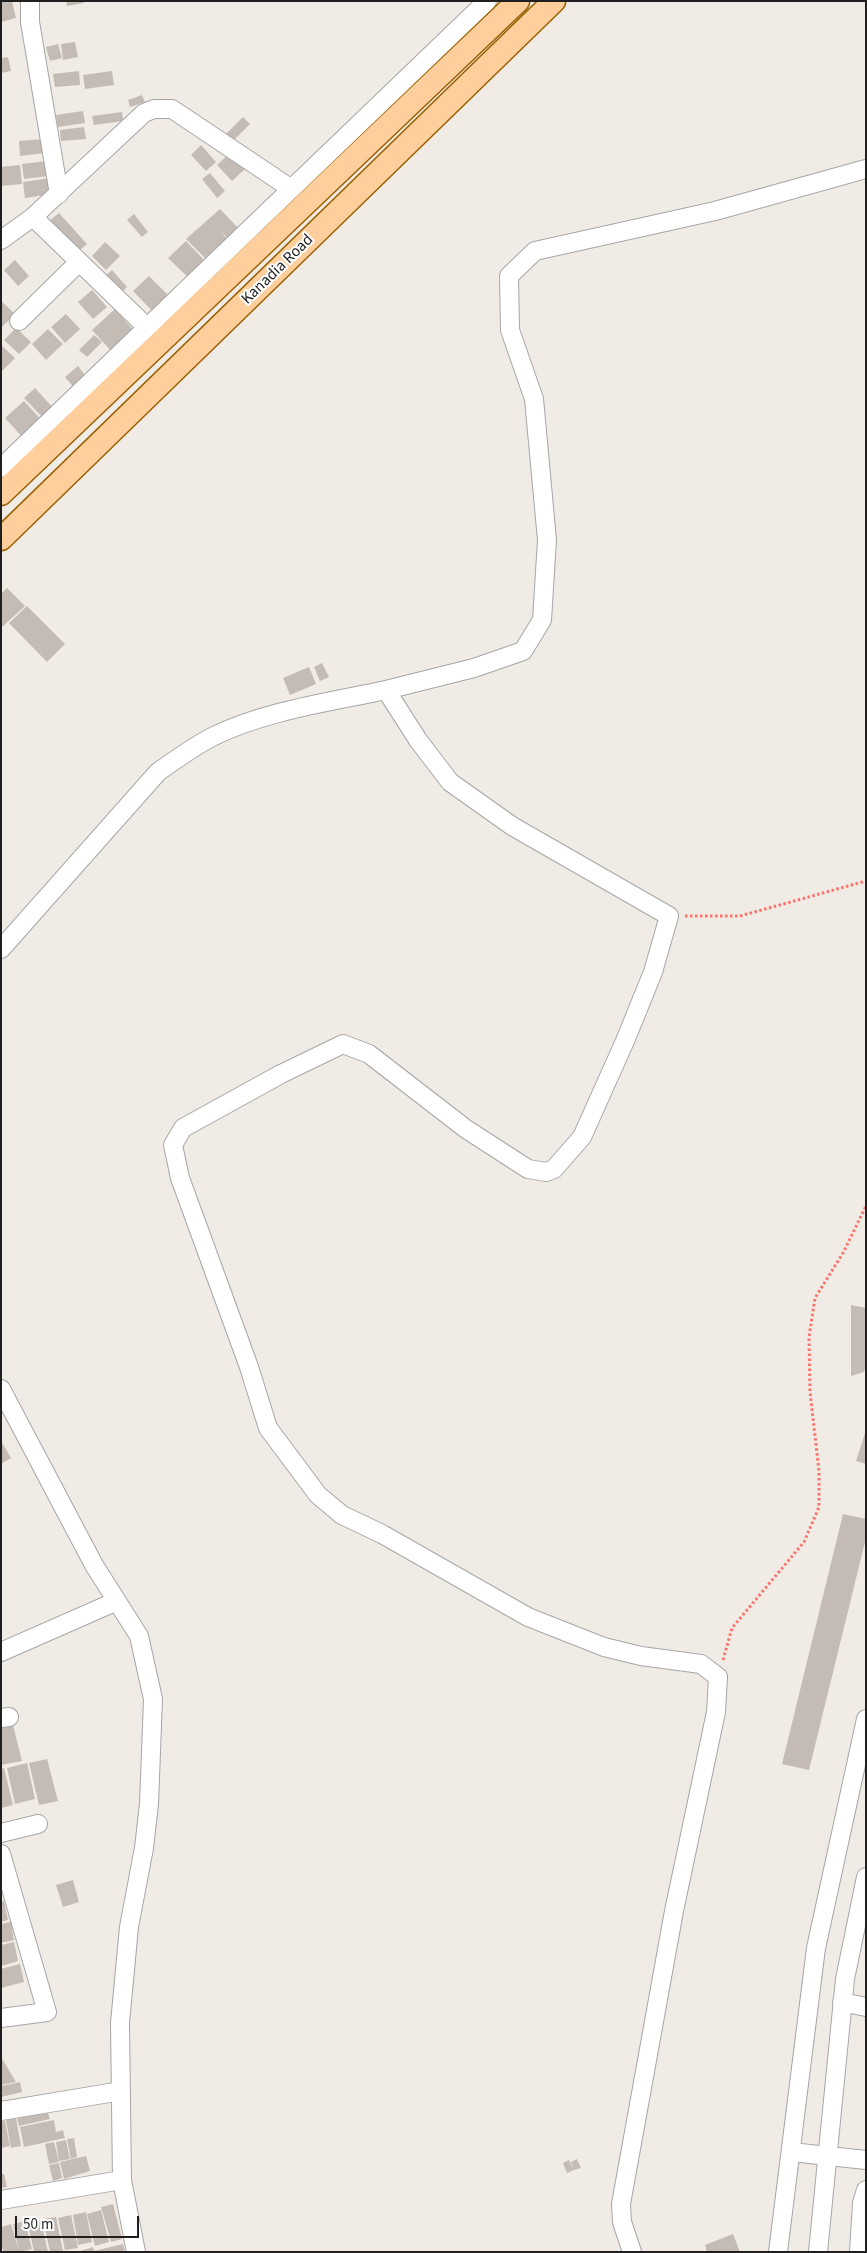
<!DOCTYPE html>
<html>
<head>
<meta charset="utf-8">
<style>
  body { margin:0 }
  #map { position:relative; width:867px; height:2253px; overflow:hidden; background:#f0ece5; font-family:"Source Sans 3",sans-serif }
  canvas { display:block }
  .frame { position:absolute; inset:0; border:2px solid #1f1f1f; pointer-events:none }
  .scale { position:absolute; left:15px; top:2216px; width:124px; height:22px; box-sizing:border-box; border:2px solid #1f1f1f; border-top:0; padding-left:6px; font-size:15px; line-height:18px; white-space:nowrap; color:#1f1f1f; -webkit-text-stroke:4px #fff; paint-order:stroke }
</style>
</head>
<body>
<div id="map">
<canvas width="867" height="2253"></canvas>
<div class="frame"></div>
<div class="scale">50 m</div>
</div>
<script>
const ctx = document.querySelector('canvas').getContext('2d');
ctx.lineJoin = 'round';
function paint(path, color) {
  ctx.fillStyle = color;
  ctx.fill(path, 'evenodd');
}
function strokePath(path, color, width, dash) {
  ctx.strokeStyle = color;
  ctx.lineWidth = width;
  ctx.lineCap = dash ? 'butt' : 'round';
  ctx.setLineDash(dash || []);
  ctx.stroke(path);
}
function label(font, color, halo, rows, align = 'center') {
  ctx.font = font + ' "Source Sans 3",sans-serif';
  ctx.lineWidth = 4;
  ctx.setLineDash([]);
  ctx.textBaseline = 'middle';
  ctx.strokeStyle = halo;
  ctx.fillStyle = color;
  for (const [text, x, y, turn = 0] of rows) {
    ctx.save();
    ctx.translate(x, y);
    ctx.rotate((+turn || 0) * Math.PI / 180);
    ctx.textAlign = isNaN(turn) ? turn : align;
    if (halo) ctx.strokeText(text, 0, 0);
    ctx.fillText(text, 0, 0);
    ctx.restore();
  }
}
paint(new Path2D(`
  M 1,1 L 12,1 L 16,18 L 1,22 Z
  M 66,1 L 83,1 L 84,3 L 67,6 Z
  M 75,42 L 78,57 L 63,60 L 61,44 Z
  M 58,44 L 62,58 L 50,61 L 46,47 Z
  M 8,57 L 11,71 L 1,73 L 1,58 Z
  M 79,71 L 80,85 L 55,87 L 53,74 Z
  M 112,71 L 114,85 L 85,89 L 83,75 Z
  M 142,95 L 145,102 L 130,107 L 128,100 Z
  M 83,111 L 85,123 L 58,127 L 56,115 Z
  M 122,112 L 123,121 L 94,125 L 92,116 Z
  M 243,117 L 250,124 L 233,141 L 226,134 Z
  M 84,127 L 86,139 L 61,141 L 60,130 Z
  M 44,139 L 45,153 L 20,156 L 19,141 Z
  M 201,145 L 216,162 L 206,171 L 191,155 Z
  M 230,153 L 245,169 L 232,181 L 217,165 Z
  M 47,161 L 49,176 L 24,179 L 22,164 Z
  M 20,165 L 22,184 L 1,186 L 1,167 Z
  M 210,173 L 225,191 L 217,198 L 202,179 Z
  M 50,178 L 52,194 L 25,198 L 23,182 Z
  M 220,209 L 240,230 L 229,240 L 220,230 L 227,239 L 206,259 L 186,239 Z
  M 59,213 L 87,244 L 75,254 L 48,222 Z
  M 134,214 L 148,232 L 142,237 L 127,220 Z
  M 186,241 L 209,265 L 192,281 L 168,258 Z
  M 105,242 L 120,256 L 106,270 L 92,256 Z
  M 15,260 L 29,276 L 18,286 L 4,270 Z
  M 112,270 L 127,287 L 120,294 L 104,277 Z
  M 149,276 L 173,300 L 157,316 L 133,291 Z
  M 92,290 L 107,307 L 93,319 L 78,302 Z
  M 1,301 L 15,314 L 1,328 Z
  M 115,309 L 135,332 L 112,352 L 92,330 Z
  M 66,314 L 80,329 L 65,343 L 51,327 Z
  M 16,328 L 31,342 L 19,354 L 4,340 Z
  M 48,329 L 63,344 L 46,360 L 32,344 Z
  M 94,335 L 102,342 L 87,357 L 79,350 Z
  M 1,345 L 15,358 L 2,371 L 1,370 Z
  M 78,366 L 88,379 L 76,390 L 65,377 Z
  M 35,388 L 54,409 L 44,419 L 24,398 Z
  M 24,401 L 46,425 L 27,442 L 5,418 Z
  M 7,588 L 25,606 L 1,628 L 1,594 Z
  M 27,606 L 65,644 L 47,662 L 9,623 Z
  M 322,663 L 329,677 L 320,681 L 314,667 Z
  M 309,667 L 316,684 L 290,695 L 283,678 Z
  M 851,1305 L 866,1308 L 866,1364 L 864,1372 L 851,1376 Z
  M 866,1430 L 866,1464 L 856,1461 Z
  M 1,1441 L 11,1458 L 1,1464 Z
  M 843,1514 L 866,1519 L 866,1538 L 809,1770 L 782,1764 Z
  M 13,1725 L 22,1761 L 1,1765 L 1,1728 Z
  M 47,1759 L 58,1801 L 39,1805 L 29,1763 Z
  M 27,1763 L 35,1799 L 15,1804 L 7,1768 Z
  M 4,1768 L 13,1805 L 1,1808 L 1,1769 Z
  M 73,1880 L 79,1902 L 63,1907 L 56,1885 Z
  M 4,1901 L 8,1920 L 1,1922 L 1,1902 Z
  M 11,1922 L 14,1940 L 1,1943 L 1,1924 Z
  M 14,1942 L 18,1961 L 1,1966 L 1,1945 Z
  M 20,1964 L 24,1982 L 1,1988 L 1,1969 Z
  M 1,2057 L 16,2082 L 1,2085 Z
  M 20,2082 L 22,2092 L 1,2097 L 1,2086 Z
  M 43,2106 L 45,2114 L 48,2113 L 50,2119 L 19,2126 L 16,2113 Z
  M 16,2118 L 21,2146 L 11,2148 L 6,2120 Z
  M 54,2120 L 56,2132 L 63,2130 L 65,2138 L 24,2147 L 20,2127 Z
  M 5,2121 L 10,2146 L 1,2148 L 1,2122 Z
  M 74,2138 L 77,2157 L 71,2159 L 67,2139 Z
  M 66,2140 L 70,2159 L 59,2161 L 56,2142 Z
  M 54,2142 L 59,2162 L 49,2164 L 45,2144 Z
  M 86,2156 L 90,2171 L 64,2179 L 60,2162 Z
  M 577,2159 L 581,2168 L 574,2170 L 571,2162 Z
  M 569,2160 L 574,2170 L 567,2173 L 563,2163 Z
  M 59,2163 L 62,2178 L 53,2181 L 49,2165 Z
  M 1,2174 L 4,2174 L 7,2187 L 1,2188 Z
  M 113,2204 L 122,2239 L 111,2242 L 101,2207 Z
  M 101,2210 L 109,2242 L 95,2246 L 87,2214 Z
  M 86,2212 L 92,2242 L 78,2245 L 73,2215 Z
  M 71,2215 L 78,2248 L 65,2250 L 58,2218 Z
  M 56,2217 L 63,2251 L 50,2252 L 43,2219 Z
  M 25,2221 L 32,2249 L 20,2252 L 4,2252 L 1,2244 L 1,2227 L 11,2224 L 19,2250 L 13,2224 Z
  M 41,2221 L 48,2252 L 34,2252 L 28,2224 Z
  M 733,2234 L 740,2252 L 707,2252 L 705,2245 Z
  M 123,2244 L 125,2252 L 77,2252 L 93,2247 L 94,2251 Z`), '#c5bbb5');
const minor = new Path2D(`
  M 30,1 L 30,22 L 59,194
  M 33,217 L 156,336
  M 1,240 L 33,217 L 144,113 L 154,109 L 172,109 L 290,188
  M 19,321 L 79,262
  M 1,468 L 487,1
  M 386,690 L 474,668 L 523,651 L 542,620 L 547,540 L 534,399 L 510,330 L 509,276 L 535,251 L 715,211 L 866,169
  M 1,949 L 158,772 C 175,760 193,747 212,737 C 264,711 330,702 386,690 L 418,740 L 450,782 L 512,826 L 669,916 L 653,972 L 625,1041 L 582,1137 L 554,1169 L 546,1172 L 528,1169 L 466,1129 L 369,1054 L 343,1044 L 281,1074 L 183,1128 L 173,1145 L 180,1178 L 249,1367 L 268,1428 L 318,1495 L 342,1515 L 382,1534 L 528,1617 L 604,1647 L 641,1656 L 701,1664 L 718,1677 L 716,1712 L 674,1911 L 621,2204 L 622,2222 L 632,2252
  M 1,1389 L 94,1565 L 139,1636 L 153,1699 L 149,1804 L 144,1848 L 129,1927 L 120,2023 L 122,2180 L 136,2252
  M 1,1652 L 117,1601
  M 1,1718 L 9,1717
  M 1,1833 L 38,1824
  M 1,1854 L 47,2012 L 1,2018
  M 842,2002 L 866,2007
  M 1,2111 L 121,2091
  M 791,2152 L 866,2160
  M 1,2200 L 122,2180
  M 778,2252 L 816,1948 L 866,1719
  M 818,2252 L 845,1979 L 866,1877
  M 859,2252 L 862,2203 L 866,2190`);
const major = new Path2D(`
  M 1,494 L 518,1
  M 1,539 L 554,1`);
strokePath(minor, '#a6a6a6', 20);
strokePath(major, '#9b6000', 25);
strokePath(new Path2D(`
  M 685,916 L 740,916 L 866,881
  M 723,1660 L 732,1628 L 804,1542 L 819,1507 L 819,1471 L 810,1392 L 809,1337 L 815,1298 L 843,1253 L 866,1206`), '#fd726a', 3, [2.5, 2.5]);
strokePath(minor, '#fff', 18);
strokePath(major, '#fecf9d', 22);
label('16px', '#1f1f1f', '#fff', [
  ["Kanadia Road",278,270,-44]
]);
</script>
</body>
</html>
